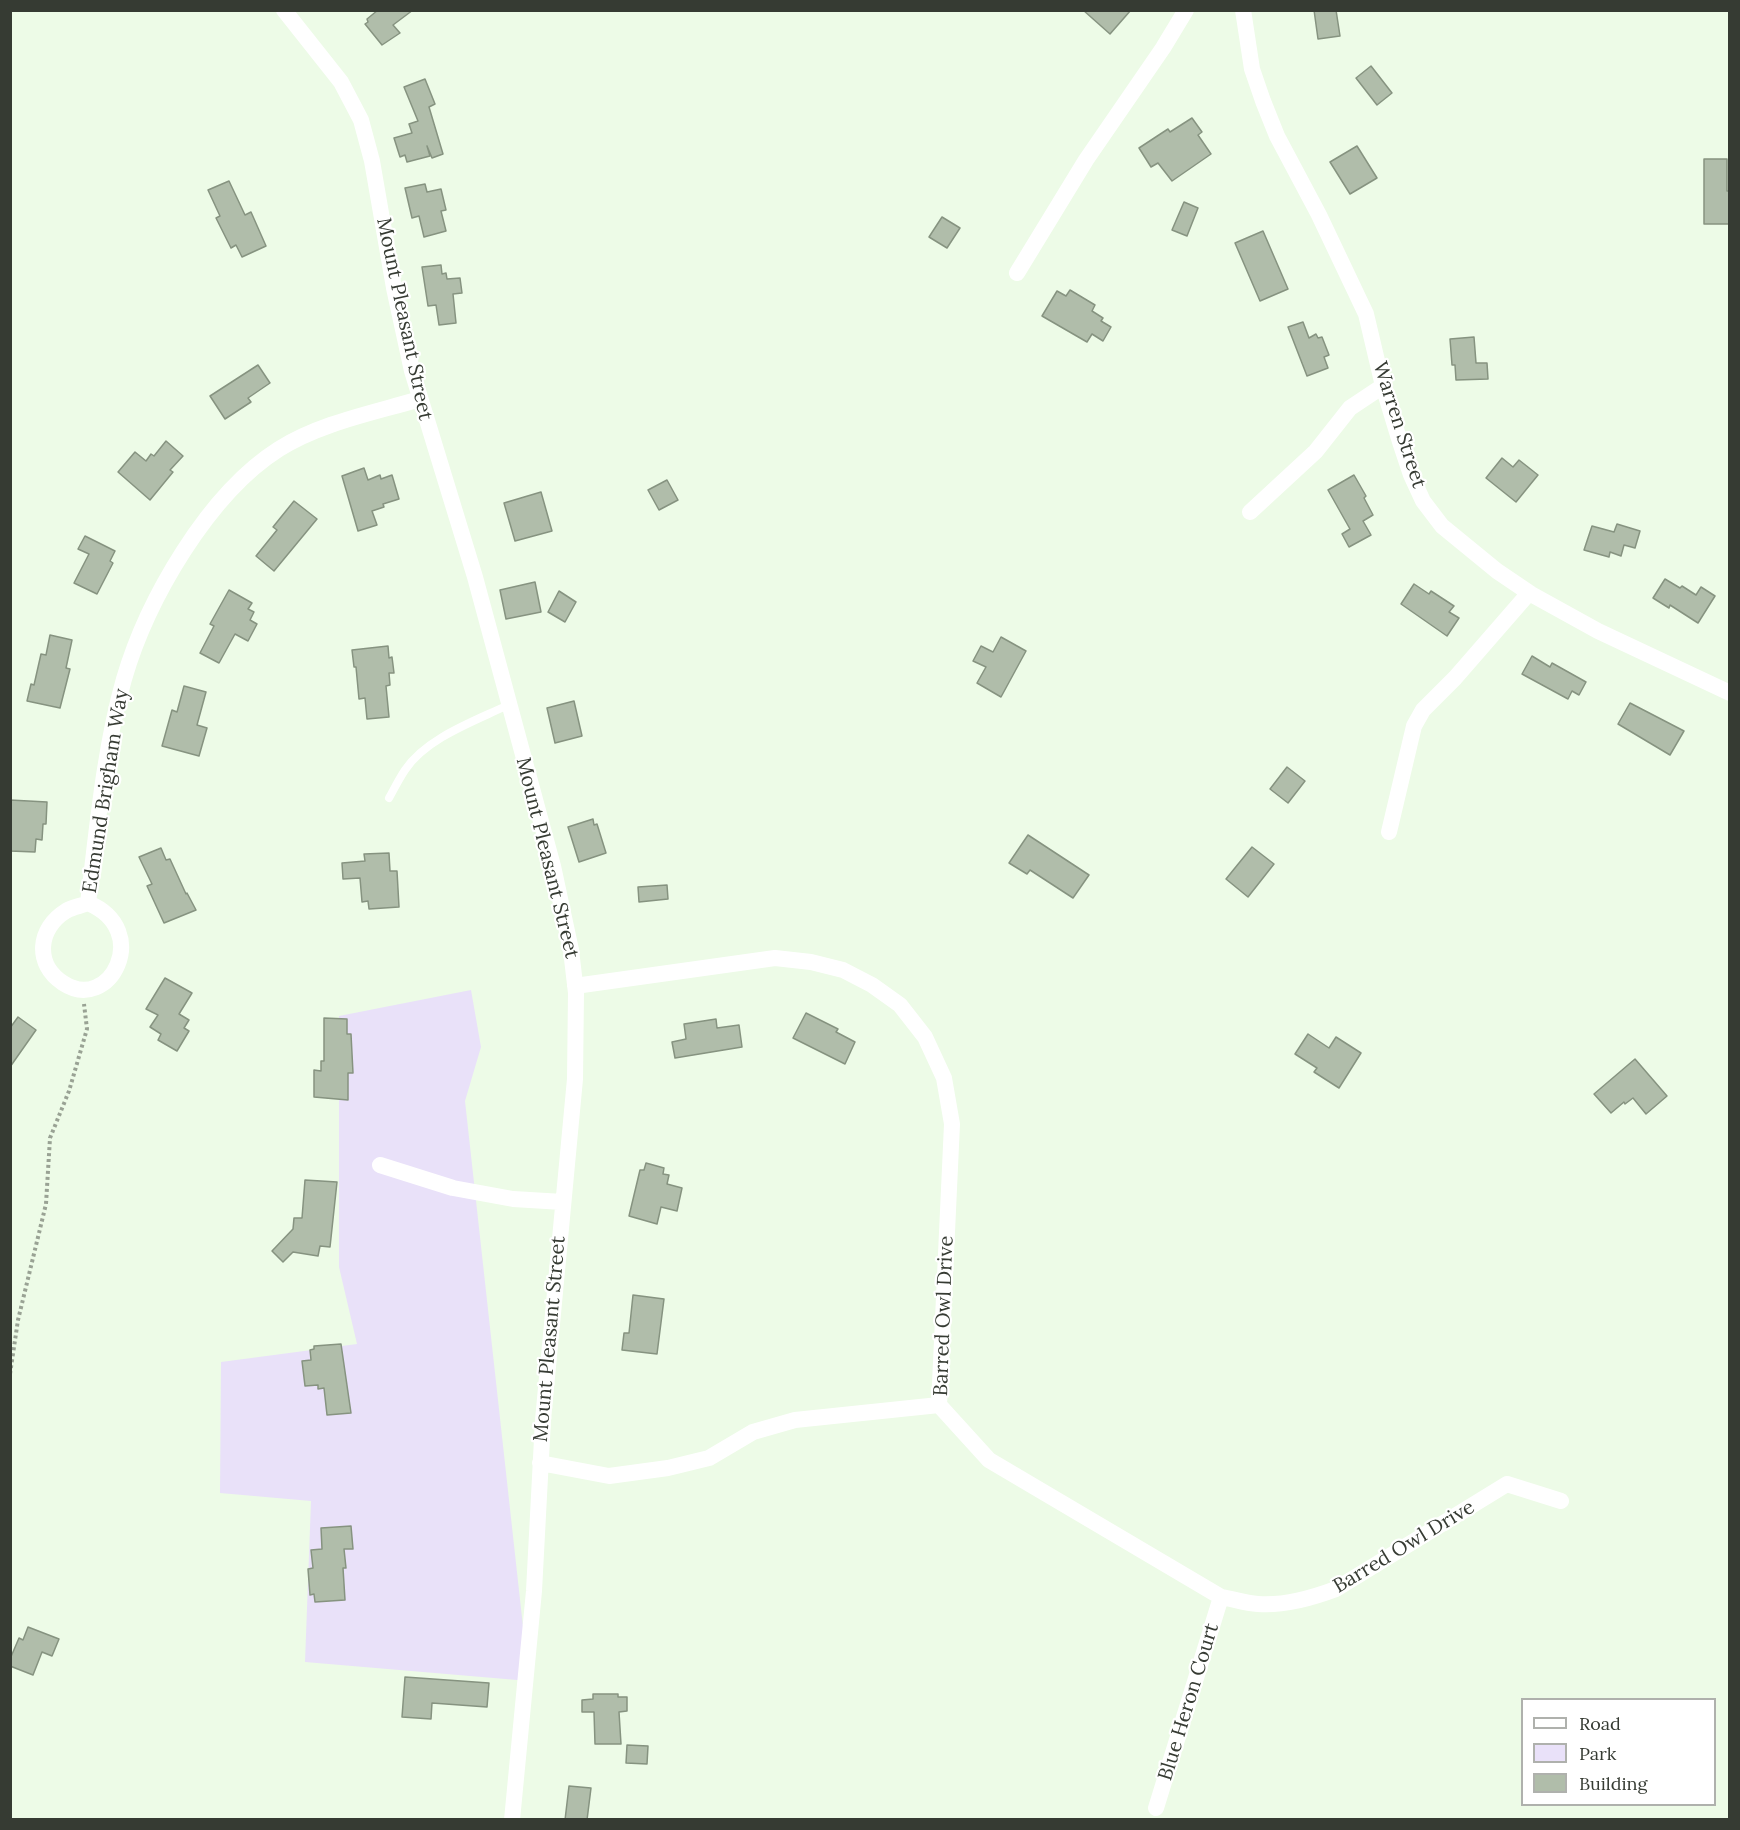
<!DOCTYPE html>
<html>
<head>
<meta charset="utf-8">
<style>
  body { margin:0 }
  #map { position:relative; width:1740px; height:1830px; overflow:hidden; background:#edfbe7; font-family:Lora,serif }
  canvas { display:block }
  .frame { position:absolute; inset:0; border:12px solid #363b33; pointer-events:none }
  .legend { position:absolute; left:1521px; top:1698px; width:195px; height:108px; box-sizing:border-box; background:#fff; border:2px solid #afb1ad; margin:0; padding:8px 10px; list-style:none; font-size:18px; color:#363b33 }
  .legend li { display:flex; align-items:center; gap:12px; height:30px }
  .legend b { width:30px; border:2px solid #afb1ad }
</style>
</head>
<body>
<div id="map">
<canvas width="1740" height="1830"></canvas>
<div class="frame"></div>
<ul class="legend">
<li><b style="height:8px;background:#fff"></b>Road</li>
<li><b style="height:16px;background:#e9e1f9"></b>Park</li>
<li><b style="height:16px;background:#b0bdaa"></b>Building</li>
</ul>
</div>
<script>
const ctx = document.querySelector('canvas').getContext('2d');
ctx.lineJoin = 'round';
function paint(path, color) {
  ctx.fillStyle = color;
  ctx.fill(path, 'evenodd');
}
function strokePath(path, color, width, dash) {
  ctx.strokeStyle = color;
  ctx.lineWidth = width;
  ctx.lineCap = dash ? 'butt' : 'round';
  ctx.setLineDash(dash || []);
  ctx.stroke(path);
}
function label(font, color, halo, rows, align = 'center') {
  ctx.font = font + ' Lora,serif';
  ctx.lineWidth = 4.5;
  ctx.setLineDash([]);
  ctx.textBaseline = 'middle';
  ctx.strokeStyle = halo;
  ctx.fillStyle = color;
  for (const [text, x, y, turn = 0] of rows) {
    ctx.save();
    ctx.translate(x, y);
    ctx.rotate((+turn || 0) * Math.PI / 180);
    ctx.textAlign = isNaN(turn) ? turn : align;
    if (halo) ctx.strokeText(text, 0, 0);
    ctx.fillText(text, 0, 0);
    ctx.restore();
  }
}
paint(new Path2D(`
  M 471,990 L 481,1047 L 465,1101 L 529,1681 L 305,1662 L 311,1501 L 220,1493 L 221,1362 L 357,1344 L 339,1267 L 339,1016 Z`), '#e9e1f9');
const building = new Path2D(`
  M 378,10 L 413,10 L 393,25 L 400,33 L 382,45 L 365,24 L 368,22 L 367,19 Z
  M 1083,10 L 1131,10 L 1110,34 Z
  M 1314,10 L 1336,10 L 1340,36 L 1318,39 Z
  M 1371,66 L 1392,93 L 1377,105 L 1356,78 Z
  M 425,79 L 435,104 L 429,107 L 443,154 L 432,158 L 427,146 L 430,156 L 407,162 L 405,155 L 400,157 L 394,138 L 412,133 L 409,124 L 418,121 L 404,87 Z
  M 1192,118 L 1202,132 L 1198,135 L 1211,154 L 1172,181 L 1158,163 L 1151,167 L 1139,148 L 1168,129 L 1170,132 Z
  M 1357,146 L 1377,178 L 1350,194 L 1330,162 Z
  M 1704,159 L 1727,159 L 1727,191 L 1730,191 L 1729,224 L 1704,224 Z
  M 229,181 L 245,215 L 251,212 L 266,246 L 242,257 L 236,245 L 231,248 L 216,218 L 220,216 L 208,190 Z
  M 425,184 L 427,192 L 441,189 L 446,210 L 441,211 L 446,231 L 424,237 L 419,216 L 412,218 L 405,188 Z
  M 1184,202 L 1198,208 L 1187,236 L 1172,230 Z
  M 942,217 L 960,228 L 947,248 L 929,237 Z
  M 1263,231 L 1288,289 L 1260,301 L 1235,243 Z
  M 441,265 L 442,274 L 446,273 L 447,279 L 460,278 L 462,293 L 453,294 L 456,323 L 439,325 L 436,305 L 428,306 L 422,267 Z
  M 1070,290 L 1095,305 L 1092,311 L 1103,318 L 1101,321 L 1111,327 L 1103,341 L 1092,334 L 1087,342 L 1042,316 L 1057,291 L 1066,296 Z
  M 1303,322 L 1309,338 L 1316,334 L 1318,338 L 1322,337 L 1329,355 L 1324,357 L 1328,368 L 1307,376 L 1288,327 Z
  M 1474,337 L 1476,363 L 1487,363 L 1488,379 L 1456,380 L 1455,365 L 1452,365 L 1450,339 Z
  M 258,365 L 270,383 L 248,398 L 251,402 L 225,419 L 210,396 Z
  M 166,441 L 183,456 L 170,470 L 173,472 L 150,500 L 118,472 L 135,452 L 146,461 L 151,454 L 154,456 Z
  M 1502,458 L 1513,467 L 1519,460 L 1538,475 L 1516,502 L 1486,478 Z
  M 364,468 L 368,480 L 380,475 L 381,479 L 392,475 L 399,499 L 383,504 L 384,507 L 372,511 L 377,525 L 358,531 L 342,476 Z
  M 1354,475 L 1366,496 L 1364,498 L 1373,515 L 1363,521 L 1371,535 L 1349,547 L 1342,534 L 1350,529 L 1328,490 Z
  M 667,480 L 678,500 L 659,510 L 648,490 Z
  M 541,492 L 552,531 L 515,541 L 504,503 Z
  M 294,501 L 317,519 L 274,571 L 256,556 L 277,530 L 273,527 Z
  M 1617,524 L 1640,531 L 1635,548 L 1624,545 L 1621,556 L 1610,552 L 1609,557 L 1584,550 L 1592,526 L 1614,532 Z
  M 85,536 L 115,551 L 110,561 L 113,563 L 97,594 L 74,583 L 89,554 L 78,549 Z
  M 1665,579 L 1680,588 L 1682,586 L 1696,595 L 1701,587 L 1715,596 L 1698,623 L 1670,605 L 1669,608 L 1653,598 Z
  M 535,582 L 541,612 L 506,619 L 500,590 Z
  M 1414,584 L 1429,594 L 1431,591 L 1454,606 L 1449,612 L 1459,618 L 1447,636 L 1401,604 Z
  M 229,590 L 252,603 L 248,609 L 254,612 L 250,620 L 257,624 L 248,641 L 235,634 L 219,663 L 200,653 L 214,626 L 210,624 Z
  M 559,591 L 576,602 L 565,622 L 548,612 Z
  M 50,635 L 72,640 L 66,668 L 70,669 L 60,708 L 27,701 L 31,684 L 34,685 L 41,654 L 46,655 Z
  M 1001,637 L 1026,651 L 1001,697 L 977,683 L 986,667 L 973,661 L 981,646 L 993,652 Z
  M 388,646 L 389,658 L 392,657 L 394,673 L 389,673 L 390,685 L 386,686 L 389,717 L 367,719 L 365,698 L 359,699 L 356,667 L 354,667 L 352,650 Z
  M 1532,656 L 1550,667 L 1552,663 L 1586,682 L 1579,695 L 1572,691 L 1568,699 L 1522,674 Z
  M 184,686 L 206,692 L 197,725 L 207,728 L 199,756 L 162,746 L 172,710 L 177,712 Z
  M 574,701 L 582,736 L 555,743 L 547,708 Z
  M 1630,703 L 1684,731 L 1670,755 L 1618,724 Z
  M 1287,767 L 1305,781 L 1288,803 L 1270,789 Z
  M 10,800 L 47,802 L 46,824 L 43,824 L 42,840 L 36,839 L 35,852 L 10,851 Z
  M 593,819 L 594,825 L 597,824 L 606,853 L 579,862 L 568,827 Z
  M 1028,835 L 1089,875 L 1073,898 L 1030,870 L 1027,874 L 1009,863 Z
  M 1252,847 L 1274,864 L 1248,897 L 1226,879 Z
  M 161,848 L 166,860 L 170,859 L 186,894 L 187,893 L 196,910 L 164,923 L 147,886 L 152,884 L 139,857 Z
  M 389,853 L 390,871 L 397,871 L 399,907 L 369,909 L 368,901 L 362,902 L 360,878 L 343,879 L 342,863 L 365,861 L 364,854 Z
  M 667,885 L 668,899 L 639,902 L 638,887 Z
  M 165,978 L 192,993 L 179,1014 L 189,1020 L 184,1028 L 189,1031 L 177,1051 L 158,1040 L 161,1034 L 150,1027 L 158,1015 L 146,1009 Z
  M 806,1013 L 838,1029 L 836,1032 L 855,1042 L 845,1064 L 793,1038 Z
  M 18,1017 L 36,1030 L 10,1067 L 10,1028 Z
  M 324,1018 L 347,1019 L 347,1034 L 351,1034 L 353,1073 L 348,1073 L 348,1100 L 314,1097 L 314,1070 L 321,1071 L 321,1061 L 324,1061 Z
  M 716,1019 L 717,1028 L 739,1025 L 742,1047 L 675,1058 L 672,1042 L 686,1039 L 684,1024 Z
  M 1308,1034 L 1329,1048 L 1336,1037 L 1361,1053 L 1339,1088 L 1314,1072 L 1317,1068 L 1295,1054 Z
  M 1635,1059 L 1667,1096 L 1646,1114 L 1633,1098 L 1625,1104 L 1624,1102 L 1611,1113 L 1594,1094 Z
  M 646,1163 L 664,1168 L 663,1174 L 669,1175 L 667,1184 L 682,1188 L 677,1211 L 661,1207 L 657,1224 L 629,1216 L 640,1170 L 644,1170 Z
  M 305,1180 L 337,1182 L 330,1247 L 320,1246 L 318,1256 L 293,1252 L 283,1262 L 272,1251 L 293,1229 L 294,1218 L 302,1218 Z
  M 633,1295 L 664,1299 L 657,1354 L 622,1350 L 624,1333 L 629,1333 Z
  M 341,1344 L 351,1413 L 327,1415 L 324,1388 L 318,1389 L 318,1385 L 305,1386 L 302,1361 L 311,1360 L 310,1350 L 314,1349 L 314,1346 Z
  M 351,1526 L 353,1549 L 344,1549 L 346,1568 L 343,1568 L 345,1600 L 315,1602 L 314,1594 L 310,1595 L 308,1569 L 313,1568 L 311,1550 L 322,1549 L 321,1528 Z
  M 28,1627 L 59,1639 L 52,1656 L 42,1652 L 33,1675 L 10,1666 L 10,1659 L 19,1638 L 23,1640 Z
  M 405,1677 L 489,1683 L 487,1707 L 432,1703 L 431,1719 L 402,1717 Z
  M 593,1694 L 618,1694 L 618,1697 L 627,1697 L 627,1711 L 619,1712 L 621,1744 L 595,1744 L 594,1712 L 582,1712 L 582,1700 L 593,1699 Z
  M 627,1745 L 648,1746 L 647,1764 L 626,1763 Z
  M 569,1786 L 591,1788 L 587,1820 L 565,1820 Z`);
paint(building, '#b0bdaa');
strokePath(building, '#869380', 1.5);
strokePath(new Path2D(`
  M 10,1374 L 18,1320 L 46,1204 L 50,1138 L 69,1091 L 87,1029 L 84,1004`), '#99a294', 4, [3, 3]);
strokePath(new Path2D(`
  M 389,798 C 394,789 399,779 405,770 C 426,738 475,721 508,705`), '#fff', 8);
strokePath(new Path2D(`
  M 284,10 L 341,82 L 361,120 L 372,161 L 394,288 L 412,371 L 475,577 L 553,866 L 571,950 L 576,993 L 575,1079 L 543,1420 L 534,1591 L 512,1820
  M 1243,10 L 1252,69 L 1263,101 L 1277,136 L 1319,215 L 1366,314 L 1383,386 L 1400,442 L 1411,475 L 1423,501 L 1442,526 L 1497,571 L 1531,594 L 1598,631 L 1730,693
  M 1017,273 L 1086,160 L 1163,48 L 1186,10
  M 1250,512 L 1316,451 L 1350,408 L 1383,386
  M 1389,832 L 1414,726 L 1423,710 L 1455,678 L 1529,593
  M 88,903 C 153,930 110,1014 63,983 C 34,964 38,928 66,911 C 72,907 81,906 88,903 C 97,830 104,749 124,679 C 147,600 208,494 279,449 C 320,423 373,413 420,399
  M 575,986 L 775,958 L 811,962 L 843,970 L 872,985 L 900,1005 L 925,1037 L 944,1078 L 952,1124 L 939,1405 L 989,1460 L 1221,1597 C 1233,1599 1245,1603 1258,1604 C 1283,1606 1312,1598 1336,1589 L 1507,1484 L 1561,1501
  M 380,1165 L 453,1188 L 513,1199 L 563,1202
  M 540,1463 L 609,1476 L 668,1468 L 709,1458 L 753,1432 L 795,1420 L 939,1405
  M 1156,1808 L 1221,1597`), '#fff', 16);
label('20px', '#363b33', '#fff', [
  ["Mount Pleasant Street",404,319,78],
  ["Warren Street",1399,425,72],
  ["Edmund Brigham Way",106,791,-81],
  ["Mount Pleasant Street",547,858,76],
  ["Barred Owl Drive",944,1316,-88],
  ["Mount Pleasant Street",550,1339,-85],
  ["Barred Owl Drive",1404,1547,-31],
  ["Blue Heron Court",1189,1702,-73]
]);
</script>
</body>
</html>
